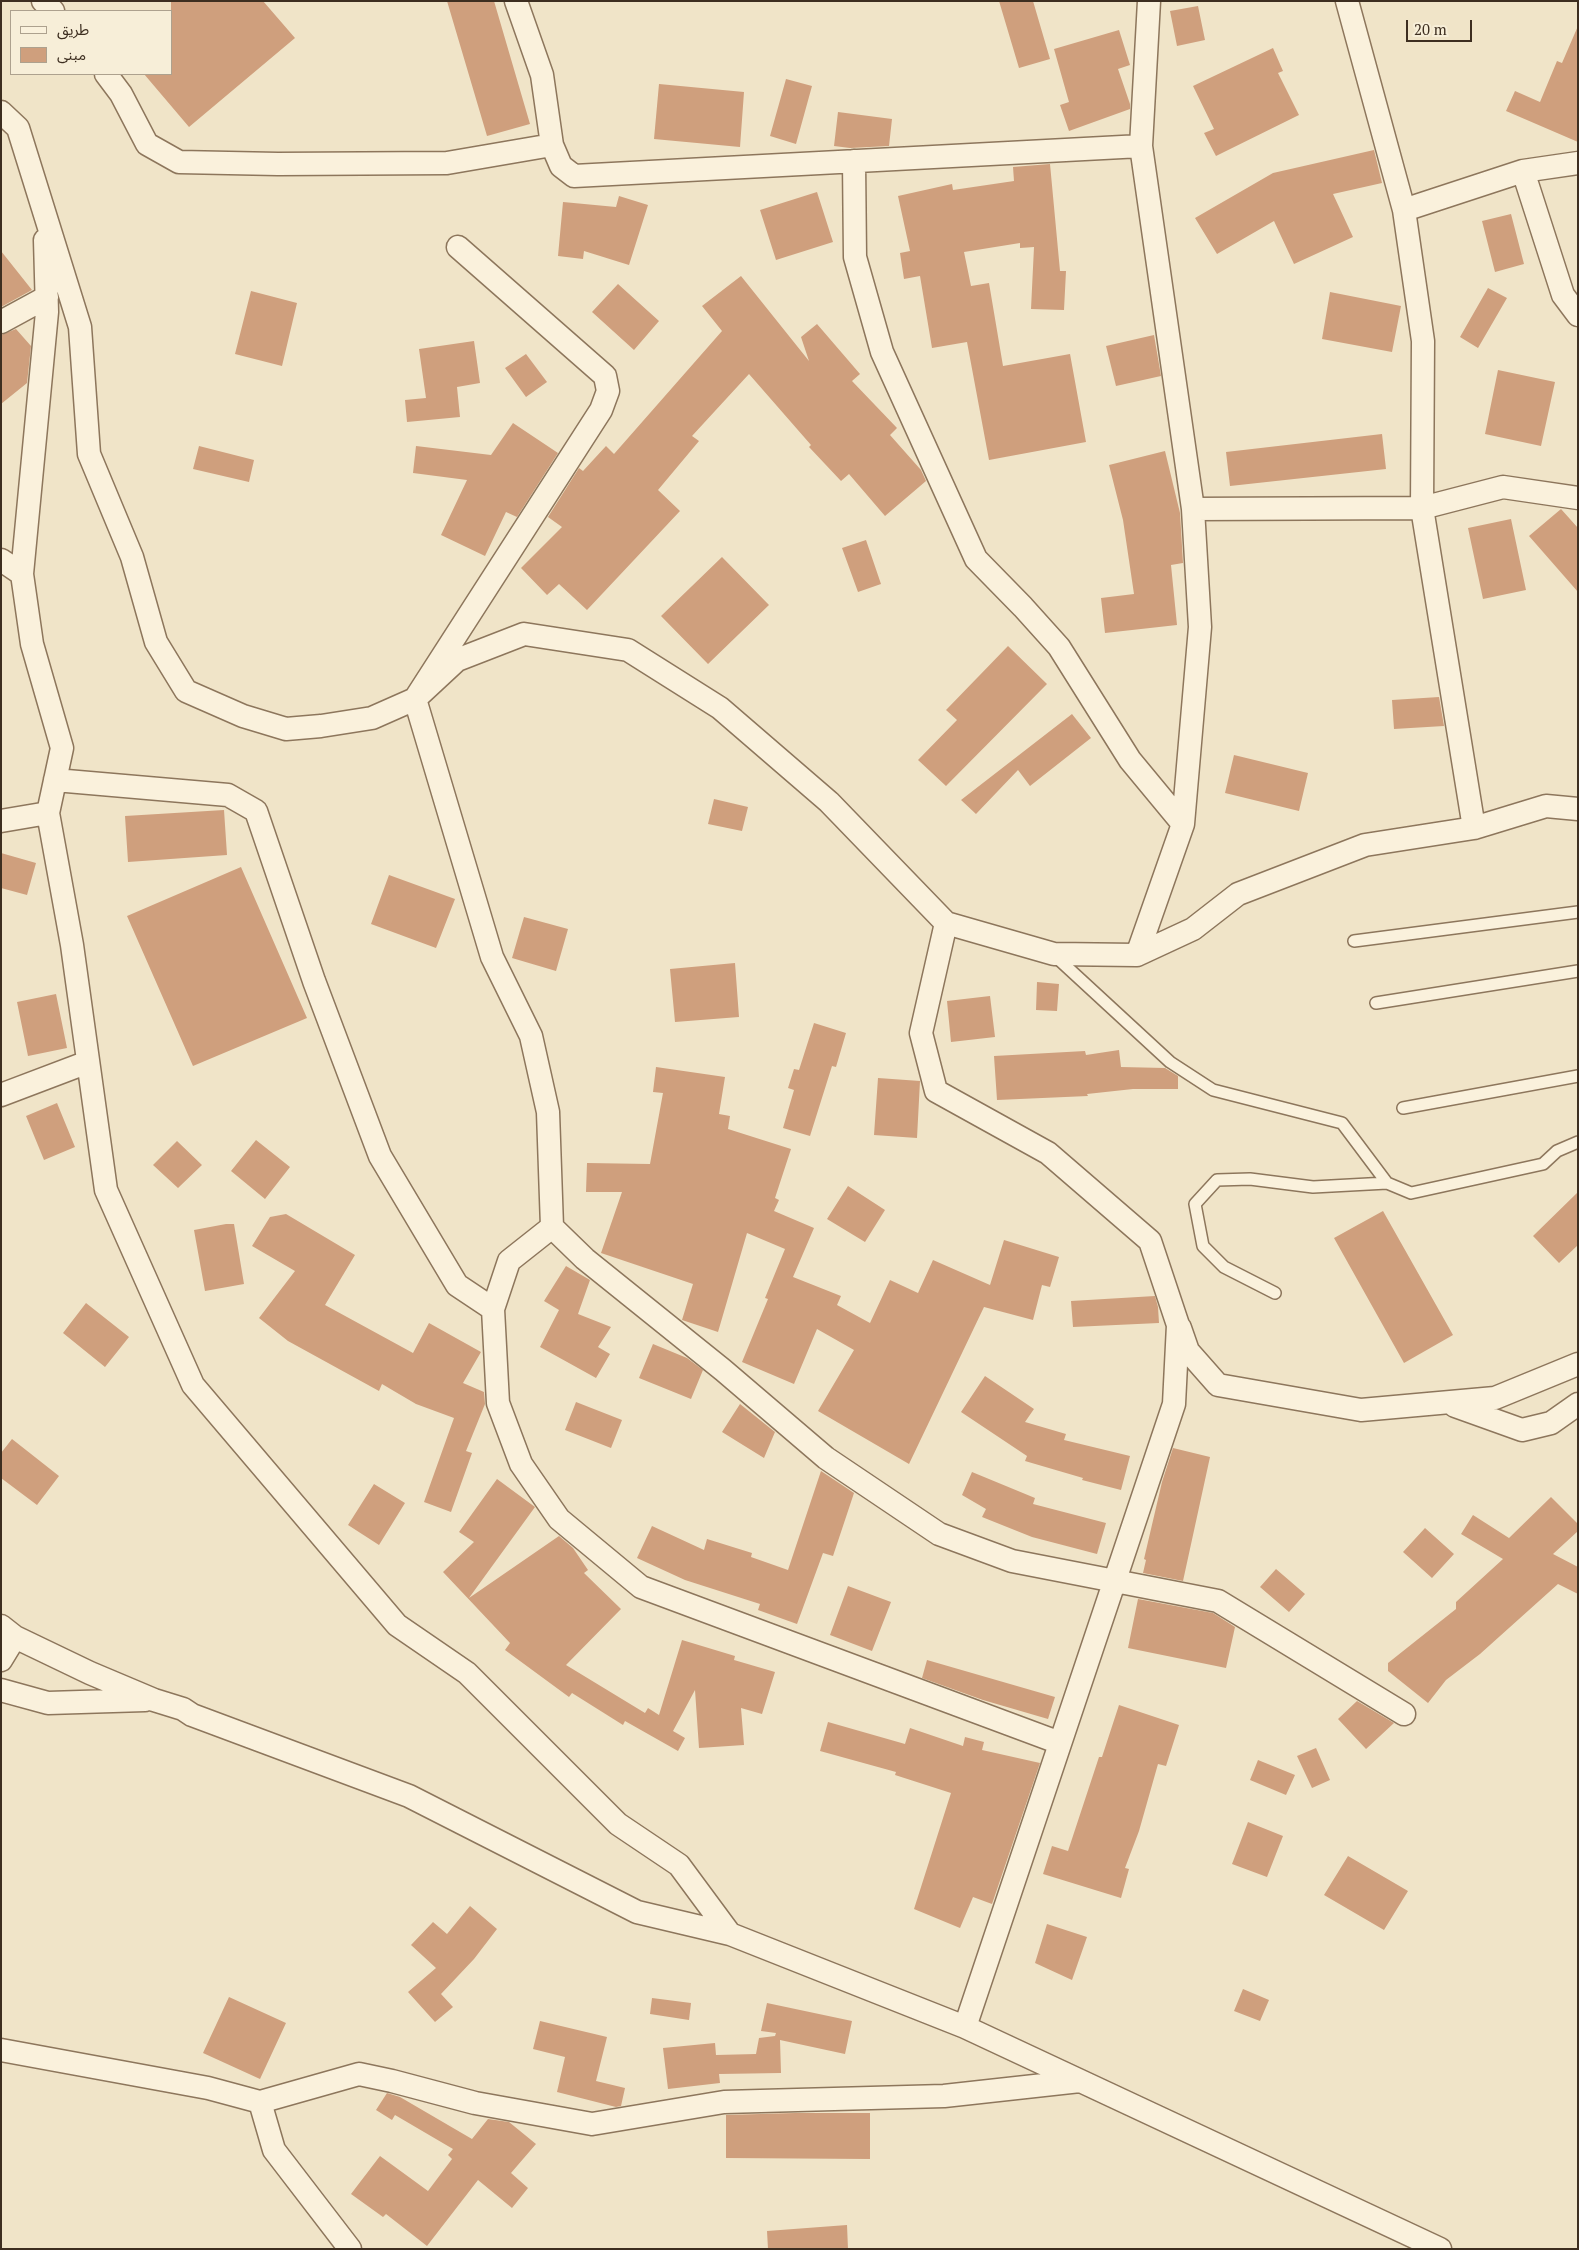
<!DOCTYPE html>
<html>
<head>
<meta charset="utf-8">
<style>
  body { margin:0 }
  #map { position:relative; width:1579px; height:2250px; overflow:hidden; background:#f0e4c8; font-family:"PT Serif","Noto Sans Arabic",serif }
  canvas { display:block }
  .frame { position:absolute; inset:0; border:2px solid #3d2e20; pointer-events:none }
  .legend { position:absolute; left:10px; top:10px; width:162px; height:65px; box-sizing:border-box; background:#f7eed8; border:1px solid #ada18e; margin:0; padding:6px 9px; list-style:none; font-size:15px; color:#3d2e20 }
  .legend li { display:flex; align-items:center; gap:10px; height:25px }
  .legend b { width:25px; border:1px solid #ada18e }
  .scale { position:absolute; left:1406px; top:20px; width:66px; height:22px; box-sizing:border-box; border:2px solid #3d2e20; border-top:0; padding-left:6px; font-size:15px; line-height:18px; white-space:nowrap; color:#3d2e20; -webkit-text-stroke:4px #f7eed8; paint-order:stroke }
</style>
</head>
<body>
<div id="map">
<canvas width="1579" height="2250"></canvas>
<div class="frame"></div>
<ul class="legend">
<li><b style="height:6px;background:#faf1dc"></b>طريق</li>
<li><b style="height:14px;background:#cf9f7d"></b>مبنى</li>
</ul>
<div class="scale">20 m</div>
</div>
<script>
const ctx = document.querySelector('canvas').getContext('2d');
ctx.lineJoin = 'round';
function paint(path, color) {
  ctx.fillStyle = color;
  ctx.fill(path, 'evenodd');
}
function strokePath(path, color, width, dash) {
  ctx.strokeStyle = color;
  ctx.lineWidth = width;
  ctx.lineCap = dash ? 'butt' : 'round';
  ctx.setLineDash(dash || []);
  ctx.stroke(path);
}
paint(new Path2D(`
  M 171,1 L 263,1 L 295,38 L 189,127 L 144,74 L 171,74 Z
  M 447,1 L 494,1 L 530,124 L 487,136 Z
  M 999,1 L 1033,1 L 1050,59 L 1019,68 Z
  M 1198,6 L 1205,40 L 1177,46 L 1170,11 Z
  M 1578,26 L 1578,142 L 1506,111 L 1515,91 L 1540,102 L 1557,61 L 1562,63 Z
  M 1119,30 L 1130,65 L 1118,69 L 1130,104 L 1130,109 L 1069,131 L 1060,105 L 1069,102 L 1054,49 Z
  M 1273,48 L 1283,71 L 1278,73 L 1299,115 L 1216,156 L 1204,133 L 1214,129 L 1193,86 Z
  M 786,79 L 812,86 L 796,144 L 770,136 Z
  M 659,84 L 744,92 L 740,147 L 654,139 Z
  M 838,112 L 892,119 L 889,146 L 850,148 L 834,146 Z
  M 1374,150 L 1382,183 L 1333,194 L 1353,237 L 1294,264 L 1274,221 L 1217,254 L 1195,218 L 1273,173 Z
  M 1050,164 L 1060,271 L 1066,271 L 1064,310 L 1031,309 L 1034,247 L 1020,248 L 1020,243 L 964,252 L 971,286 L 989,283 L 1003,366 L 1070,354 L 1086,442 L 989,460 L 967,342 L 932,348 L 920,276 L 904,279 L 900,253 L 910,251 L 898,196 L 952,184 L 953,190 L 1014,181 L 1013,167 Z
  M 817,192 L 833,242 L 776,260 L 760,210 Z
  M 619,196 L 648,205 L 629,265 L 584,251 L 583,259 L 558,256 L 563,202 L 616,207 Z
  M 1511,214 L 1524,264 L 1495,272 L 1482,221 Z
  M 1,251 L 32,290 L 1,307 Z
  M 741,276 L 809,361 L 801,337 L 817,324 L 860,374 L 852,381 L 897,428 L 890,435 L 921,470 L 926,481 L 885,516 L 849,474 L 841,481 L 809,447 L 811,445 L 749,374 L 692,436 L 699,441 L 658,490 L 680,511 L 587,610 L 559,584 L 547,595 L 521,568 L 562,527 L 548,517 L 579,468 L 583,471 L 606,446 L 614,454 L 722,331 L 702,306 Z
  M 618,284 L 659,321 L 634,350 L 592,312 Z
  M 1488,288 L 1507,298 L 1478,348 L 1460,337 Z
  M 251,291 L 297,303 L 282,366 L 235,354 Z
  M 1330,292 L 1401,306 L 1392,352 L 1322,339 Z
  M 16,329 L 31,346 L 27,383 L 1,404 L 1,335 Z
  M 1154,335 L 1161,376 L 1116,386 L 1106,346 Z
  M 474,341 L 480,383 L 457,387 L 460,417 L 407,422 L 405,400 L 426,398 L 419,349 Z
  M 526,354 L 547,382 L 526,397 L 505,368 Z
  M 1498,370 L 1555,382 L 1541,446 L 1485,434 Z
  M 513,423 L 558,453 L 517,517 L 506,512 L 485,556 L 441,535 L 467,480 L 413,473 L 416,446 L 491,455 Z
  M 1382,434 L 1386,469 L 1230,486 L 1226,452 Z
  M 199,446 L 254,460 L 249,482 L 193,469 Z
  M 1165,451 L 1180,513 L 1183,563 L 1171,565 L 1177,625 L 1105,633 L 1101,598 L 1134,594 L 1123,520 L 1109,465 Z
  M 1561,509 L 1578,528 L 1578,592 L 1529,536 Z
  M 1511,519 L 1526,590 L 1483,599 L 1468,528 Z
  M 866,540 L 881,584 L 858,592 L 842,548 Z
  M 722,557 L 769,605 L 708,664 L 661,616 Z
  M 1008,646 L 1047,684 L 946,786 L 918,760 L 957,720 L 946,710 Z
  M 1439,697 L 1444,726 L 1394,729 L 1392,700 Z
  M 1072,714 L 1091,738 L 1030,786 L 1018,770 L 976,814 L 961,800 Z
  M 1234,755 L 1308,773 L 1299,811 L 1225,793 Z
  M 714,799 L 748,807 L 742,831 L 708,824 Z
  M 224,810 L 227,855 L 128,862 L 125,816 Z
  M 1,853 L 36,863 L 27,895 L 1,888 Z
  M 241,867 L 307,1018 L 193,1066 L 127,916 Z
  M 389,875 L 455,899 L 436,948 L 371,924 Z
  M 524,917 L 568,929 L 556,971 L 512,958 Z
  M 735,963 L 739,1017 L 675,1022 L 670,969 Z
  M 1037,982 L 1059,984 L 1057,1011 L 1036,1010 Z
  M 56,994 L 67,1048 L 28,1056 L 17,1002 Z
  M 990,996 L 995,1037 L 951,1042 L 947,1001 Z
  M 814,1023 L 846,1033 L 836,1067 L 832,1066 L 810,1136 L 783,1128 L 794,1090 L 788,1088 L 794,1069 L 799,1070 Z
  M 1119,1050 L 1121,1067 L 1165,1068 L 1178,1076 L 1178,1089 L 1133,1089 L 1087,1094 L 1088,1096 L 997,1100 L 994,1056 L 1085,1051 L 1086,1055 Z
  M 656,1067 L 725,1077 L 719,1114 L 730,1116 L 728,1129 L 791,1149 L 775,1198 L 779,1200 L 774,1211 L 814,1228 L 793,1277 L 841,1296 L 837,1305 L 870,1323 L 890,1280 L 918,1293 L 933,1260 L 990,1285 L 1004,1240 L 1059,1257 L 1050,1287 L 1042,1285 L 1033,1320 L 984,1307 L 909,1464 L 818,1411 L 854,1350 L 817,1329 L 794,1384 L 742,1362 L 768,1299 L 765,1298 L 785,1249 L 747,1233 L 718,1332 L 682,1320 L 693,1284 L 601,1253 L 622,1192 L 586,1192 L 587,1163 L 650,1164 L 663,1093 L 653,1092 Z
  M 878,1078 L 920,1081 L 917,1138 L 874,1135 Z
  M 57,1103 L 75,1147 L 44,1160 L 26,1116 Z
  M 256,1140 L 290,1167 L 265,1199 L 231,1171 Z
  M 177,1141 L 202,1165 L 178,1188 L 153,1165 Z
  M 848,1186 L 885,1210 L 865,1242 L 827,1219 Z
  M 1578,1192 L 1578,1245 L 1559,1263 L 1533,1236 Z
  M 1383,1211 L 1453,1335 L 1404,1363 L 1334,1238 Z
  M 286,1214 L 355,1255 L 325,1305 L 413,1353 L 429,1323 L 481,1352 L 463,1383 L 484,1392 L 485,1404 L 466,1451 L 472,1453 L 451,1512 L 424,1502 L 454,1418 L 416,1404 L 382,1384 L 379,1391 L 288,1341 L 259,1318 L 295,1271 L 252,1246 L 270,1217 Z
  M 226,1224 L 234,1224 L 244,1284 L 205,1291 L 194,1230 Z
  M 566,1266 L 590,1280 L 578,1314 L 611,1327 L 598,1347 L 610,1354 L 596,1378 L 540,1347 L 559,1310 L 544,1301 Z
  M 1155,1296 L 1158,1307 L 1159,1323 L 1073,1327 L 1071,1301 Z
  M 86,1303 L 129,1337 L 105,1367 L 63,1333 Z
  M 653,1344 L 687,1358 L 703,1370 L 691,1399 L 639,1378 Z
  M 985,1376 L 1034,1409 L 1025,1422 L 1066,1434 L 1064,1440 L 1130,1456 L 1121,1490 L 1082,1480 L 1083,1478 L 1025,1461 L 1027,1456 L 961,1412 Z
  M 576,1402 L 622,1420 L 611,1448 L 565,1430 Z
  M 740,1404 L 775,1432 L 764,1458 L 722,1432 Z
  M 12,1439 L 59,1476 L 37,1505 L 1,1478 L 1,1453 Z
  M 1173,1448 L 1210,1457 L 1183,1581 L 1143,1573 L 1146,1560 L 1144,1559 L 1162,1482 Z
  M 821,1471 L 854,1493 L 833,1556 L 823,1553 L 797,1624 L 758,1610 L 760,1604 L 685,1580 L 637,1558 L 652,1526 L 704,1550 L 707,1539 L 752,1553 L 751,1557 L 788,1570 Z
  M 972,1472 L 1035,1498 L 1033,1504 L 1106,1523 L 1097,1554 L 1032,1537 L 982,1517 L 986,1509 L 962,1495 Z
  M 497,1479 L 535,1507 L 469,1598 L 559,1536 L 573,1548 L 588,1570 L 584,1573 L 621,1609 L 566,1665 L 645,1713 L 648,1708 L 659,1715 L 682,1640 L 735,1656 L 734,1660 L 775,1672 L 762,1714 L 741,1708 L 744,1745 L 699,1748 L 695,1690 L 673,1731 L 685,1738 L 678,1751 L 625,1721 L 623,1725 L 572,1693 L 569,1697 L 505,1650 L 510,1643 L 443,1572 L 474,1542 L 459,1532 Z
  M 374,1484 L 405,1503 L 379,1545 L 348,1525 Z
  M 1551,1497 L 1578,1524 L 1578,1531 L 1553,1554 L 1578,1567 L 1578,1594 L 1558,1584 L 1480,1654 L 1446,1680 L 1428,1703 L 1388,1671 L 1388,1663 L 1456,1609 L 1456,1602 L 1503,1559 L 1461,1534 L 1473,1515 L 1509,1538 Z
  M 1425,1528 L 1454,1554 L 1432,1578 L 1403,1552 Z
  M 1276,1569 L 1305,1594 L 1289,1612 L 1260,1587 Z
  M 848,1586 L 891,1602 L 872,1651 L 830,1635 Z
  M 1138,1599 L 1213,1613 L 1235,1627 L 1226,1668 L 1128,1648 Z
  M 927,1660 L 1055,1697 L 1048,1719 L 983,1700 L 922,1678 Z
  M 1357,1701 L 1394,1723 L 1366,1749 L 1338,1719 Z
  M 1119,1705 L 1179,1725 L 1166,1766 L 1158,1764 L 1139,1831 L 1125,1868 L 1129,1869 L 1121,1898 L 1043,1874 L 1052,1846 L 1068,1851 L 1099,1757 L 1102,1757 Z
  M 828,1722 L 905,1744 L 910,1728 L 963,1746 L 965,1737 L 984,1742 L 982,1750 L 1040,1763 L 992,1904 L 973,1897 L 960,1928 L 914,1909 L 951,1793 L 895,1775 L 896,1772 L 820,1751 Z
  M 1316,1748 L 1330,1780 L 1312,1788 L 1297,1756 Z
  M 1258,1760 L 1295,1775 L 1286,1795 L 1250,1780 Z
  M 1248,1822 L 1283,1836 L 1267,1877 L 1232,1864 Z
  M 1348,1856 L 1408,1891 L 1384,1930 L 1324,1895 Z
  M 470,1906 L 497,1929 L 474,1959 L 441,1994 L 453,2007 L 435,2022 L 408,1992 L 436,1968 L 411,1945 L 433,1922 L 447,1934 Z
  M 1047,1924 L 1087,1937 L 1072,1980 L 1035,1963 Z
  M 1243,1989 L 1269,2000 L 1260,2021 L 1234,2011 Z
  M 229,1997 L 286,2023 L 260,2079 L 203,2053 Z
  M 652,1998 L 691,2003 L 689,2020 L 650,2014 Z
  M 767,2003 L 852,2021 L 845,2054 L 780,2040 L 781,2073 L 719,2074 L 720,2083 L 668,2089 L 663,2048 L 715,2043 L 716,2055 L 756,2054 L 759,2038 L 775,2036 L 776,2033 L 761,2031 Z
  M 540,2021 L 607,2037 L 596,2081 L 625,2088 L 621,2106 L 616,2107 L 557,2092 L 565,2057 L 533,2049 Z
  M 387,2093 L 400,2097 L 472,2139 L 488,2119 L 509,2122 L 536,2144 L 511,2173 L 528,2188 L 512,2208 L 478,2180 L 427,2246 L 386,2214 L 383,2217 L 351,2194 L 380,2156 L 428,2191 L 452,2159 L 448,2155 L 453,2149 L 395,2115 L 392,2120 L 376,2110 Z
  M 795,2113 L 870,2113 L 870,2159 L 726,2158 L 726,2115 Z
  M 847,2225 L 848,2249 L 768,2249 L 767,2231 Z`), '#cf9f7d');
const lane = new Path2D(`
  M 1354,941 L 1578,912
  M 1055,956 L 1170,1062 L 1213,1090 L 1342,1123 L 1387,1183 L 1411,1193 L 1543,1164 L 1557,1151 L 1578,1142
  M 1376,1003 L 1578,971
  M 1403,1108 L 1578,1076
  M 1275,1293 L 1224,1267 L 1203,1246 L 1195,1204 L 1217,1180 L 1250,1179 L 1313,1187 L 1387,1183`);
const street = new Path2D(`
  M 43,1 L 53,11
  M 516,1 L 542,75 L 552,145 L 561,166 L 574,176 L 1141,146 L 1149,1
  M 1347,1 L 1404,210 L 1423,341 L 1422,508 L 1474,828
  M 106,74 L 121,94 L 147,144 L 179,162 L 278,164 L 447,163 L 552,145
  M 1,112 L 18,128 L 80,327 L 89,454 L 132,557 L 156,642 L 186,691 L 243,716 L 286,729 L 321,726 L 372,718 L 415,699 L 457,660 L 524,634 L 628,650 L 720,708 L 829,802 L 946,923 L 921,1033 L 936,1091 L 1048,1153 L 1150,1241 L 1178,1325 L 1174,1404 L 965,2027 L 1440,2249
  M 854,161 L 855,257 L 882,352 L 976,559 L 1023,607 L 1059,647 L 1130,760 L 1183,824
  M 1523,171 L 1563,295 L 1578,315
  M 1404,210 L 1523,171 L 1578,163
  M 458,247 L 605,376 L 608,391 L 601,410 L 415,699 L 492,957 L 531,1036 L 548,1112 L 552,1227 L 585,1259 L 723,1370 L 826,1458 L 939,1534 L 1012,1561 L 1218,1601 L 1404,1714
  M 1,322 L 47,297
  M 1193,509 L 1422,508 L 1503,487 L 1578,498
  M 1,560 L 22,574
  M 55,780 L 228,795 L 256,811 L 314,981 L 380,1156 L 457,1285 L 493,1309
  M 48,813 L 72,945 L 106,1190 L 193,1385 L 397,1625 L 467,1673 L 618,1824 L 679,1865 L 730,1934
  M 1,821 L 48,813 L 62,748 L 32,644 L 22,574 L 47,312 L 45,240
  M 946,923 L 1054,954 L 1137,955 L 1193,929 L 1238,894 L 1365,845 L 1474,828 L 1546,806 L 1578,809
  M 1137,955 L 1183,824 L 1200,627 L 1193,509 L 1141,146
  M 1,1095 L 88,1062
  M 552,1227 L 509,1261 L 493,1309 L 498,1403 L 521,1464 L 559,1519 L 641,1587 L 1060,1743
  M 1180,1328 L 1188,1351 L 1218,1385 L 1361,1410 L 1495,1398 L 1578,1364
  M 1455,1406 L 1522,1430 L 1551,1423 L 1578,1404
  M 1,1626 L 15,1637 L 90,1673 L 154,1700 L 183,1709 L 192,1715 L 409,1796 L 637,1912 L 730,1934 L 965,2027
  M 1,1660 L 15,1637
  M 1,1690 L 48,1703 L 145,1700
  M 1,2050 L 208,2088 L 260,2102 L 274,2150 L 350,2249
  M 260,2102 L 359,2074 L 392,2081 L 475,2103 L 592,2124 L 724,2102 L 944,2096 L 1080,2081`);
strokePath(lane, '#8d765c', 14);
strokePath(street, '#8d765c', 25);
strokePath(lane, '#faf1dc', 11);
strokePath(street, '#faf1dc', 22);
</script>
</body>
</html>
